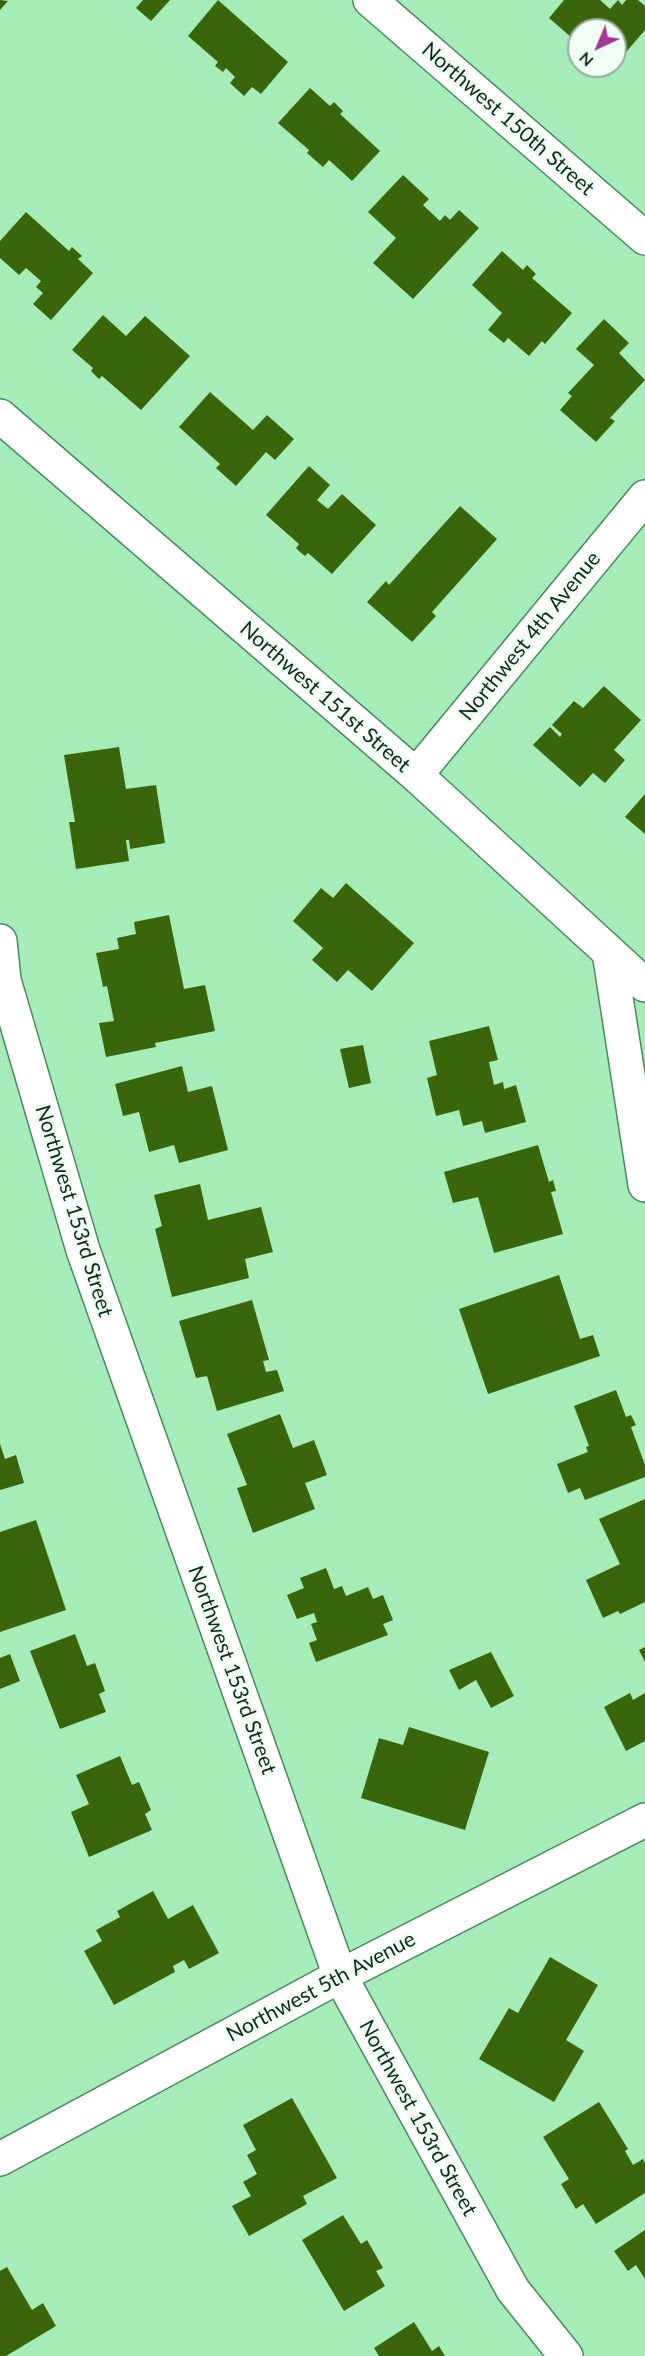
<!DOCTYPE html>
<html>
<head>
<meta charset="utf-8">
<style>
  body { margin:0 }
  #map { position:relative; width:645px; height:2356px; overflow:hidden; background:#a6ecb9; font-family:Lato,sans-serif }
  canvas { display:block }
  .north { position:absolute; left:567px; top:18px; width:60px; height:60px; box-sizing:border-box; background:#f0fef3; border:2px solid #95a99b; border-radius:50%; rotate:224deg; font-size:16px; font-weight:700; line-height:24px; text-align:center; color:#0d2a17 }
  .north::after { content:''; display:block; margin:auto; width:21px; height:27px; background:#a43897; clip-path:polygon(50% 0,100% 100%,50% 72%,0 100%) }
</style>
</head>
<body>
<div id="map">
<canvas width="645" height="2356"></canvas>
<div class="north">N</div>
</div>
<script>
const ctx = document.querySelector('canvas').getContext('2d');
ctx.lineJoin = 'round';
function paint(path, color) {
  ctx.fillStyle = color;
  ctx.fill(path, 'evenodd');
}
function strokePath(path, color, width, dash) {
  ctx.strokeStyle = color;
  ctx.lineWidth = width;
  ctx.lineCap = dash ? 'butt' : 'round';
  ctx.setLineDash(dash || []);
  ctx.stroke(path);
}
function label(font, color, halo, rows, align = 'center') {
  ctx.font = font + ' Lato,sans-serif';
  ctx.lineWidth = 6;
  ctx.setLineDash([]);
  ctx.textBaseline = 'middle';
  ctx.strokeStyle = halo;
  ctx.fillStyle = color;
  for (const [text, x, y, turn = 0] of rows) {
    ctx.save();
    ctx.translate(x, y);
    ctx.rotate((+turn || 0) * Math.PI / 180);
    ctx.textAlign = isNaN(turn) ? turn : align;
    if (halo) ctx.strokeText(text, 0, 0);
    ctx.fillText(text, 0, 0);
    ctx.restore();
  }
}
paint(new Path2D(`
  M 0,0 L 8,1 L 0,10 Z
  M 143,0 L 170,0 L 151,21 L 136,8 Z
  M 218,0 L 288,62 L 261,94 L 252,87 L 244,96 L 230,83 L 235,77 L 226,68 L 223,72 L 215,66 L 218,62 L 188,36 Z
  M 564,0 L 600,0 L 610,9 L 618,0 L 622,5 L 626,0 L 638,0 L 645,6 L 645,30 L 615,65 L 615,30 L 579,30 L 579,44 L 549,18 Z
  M 594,66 L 614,66 L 605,76 Z
  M 310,88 L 330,106 L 334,102 L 343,111 L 340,114 L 380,151 L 352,181 L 329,160 L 323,167 L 307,153 L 309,150 L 278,123 Z
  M 403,175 L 429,199 L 423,205 L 440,221 L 445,215 L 450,220 L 459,210 L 479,228 L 413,299 L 373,263 L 396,238 L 368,212 Z
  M 26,212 L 69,251 L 72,247 L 82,256 L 78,259 L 93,273 L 51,320 L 33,304 L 43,293 L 36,287 L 41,281 L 26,268 L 19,275 L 0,258 L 0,241 Z
  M 502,251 L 523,270 L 527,265 L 536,274 L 532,278 L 572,313 L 545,344 L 542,341 L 529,356 L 508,338 L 504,343 L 488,330 L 502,313 L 472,285 Z
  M 103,315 L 126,336 L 145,316 L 190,356 L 141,410 L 102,376 L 99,379 L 91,371 L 93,368 L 72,350 Z
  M 604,319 L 629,343 L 619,353 L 645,380 L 610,418 L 615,421 L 596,442 L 560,410 L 572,396 L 568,393 L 594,365 L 576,349 Z
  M 210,392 L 253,430 L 267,415 L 294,439 L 275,460 L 266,452 L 236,486 L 216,468 L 220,464 L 179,427 Z
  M 309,466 L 330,485 L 317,500 L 328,509 L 342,494 L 376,525 L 332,574 L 308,553 L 305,556 L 300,552 L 296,548 L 299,544 L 266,515 Z
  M 460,506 L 497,539 L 432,612 L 436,616 L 412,642 L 367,602 L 386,581 L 389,585 Z
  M 604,686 L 641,720 L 614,750 L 625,760 L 605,783 L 593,773 L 580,787 L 533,745 L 550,727 L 560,737 L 562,734 L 552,725 L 574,701 L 583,708 Z
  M 119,747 L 126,789 L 156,785 L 165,843 L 130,849 L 129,840 L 126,840 L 129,861 L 76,869 L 69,822 L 75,822 L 64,755 Z
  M 645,794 L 645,834 L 625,817 Z
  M 346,883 L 414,943 L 372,991 L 348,970 L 337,982 L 312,960 L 323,948 L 293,921 L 321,888 L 333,898 Z
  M 169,915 L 184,989 L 205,985 L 215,1031 L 155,1043 L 156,1047 L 106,1057 L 99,1023 L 114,1021 L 107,986 L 103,987 L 96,953 L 119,949 L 117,938 L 136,934 L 134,922 Z
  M 489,1026 L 498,1060 L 489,1062 L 494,1085 L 503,1082 L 504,1089 L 516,1085 L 526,1122 L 485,1133 L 482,1121 L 463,1126 L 459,1110 L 436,1116 L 427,1078 L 437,1075 L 429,1041 Z
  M 363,1045 L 371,1083 L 349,1088 L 340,1049 Z
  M 182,1066 L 188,1092 L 212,1086 L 228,1150 L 179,1163 L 174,1145 L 149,1152 L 139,1112 L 123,1116 L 115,1084 Z
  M 538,1145 L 549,1182 L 553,1180 L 556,1191 L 551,1192 L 563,1234 L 494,1253 L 478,1197 L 453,1203 L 444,1172 Z
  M 200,1184 L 208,1220 L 261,1207 L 273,1252 L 245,1259 L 249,1278 L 172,1297 L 155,1229 L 162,1226 L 154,1195 Z
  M 559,1275 L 580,1339 L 593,1335 L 600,1356 L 488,1394 L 459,1309 Z
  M 252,1300 L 269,1360 L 263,1361 L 266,1372 L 277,1370 L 284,1391 L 217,1411 L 207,1376 L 196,1378 L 179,1321 Z
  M 616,1390 L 626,1417 L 631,1415 L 636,1425 L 631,1427 L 645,1465 L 645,1477 L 585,1500 L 580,1488 L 568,1493 L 557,1464 L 588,1452 L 586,1447 L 589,1446 L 574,1406 Z
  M 280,1414 L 293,1448 L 314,1440 L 327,1475 L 305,1483 L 315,1509 L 253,1533 L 237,1488 L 247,1485 L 227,1434 Z
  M 0,1444 L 5,1459 L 16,1455 L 24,1483 L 0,1490 Z
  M 645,1499 L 645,1602 L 620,1614 L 618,1611 L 603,1618 L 586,1580 L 620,1564 L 599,1519 Z
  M 36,1520 L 66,1610 L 0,1632 L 0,1532 Z
  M 326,1568 L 334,1589 L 342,1586 L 346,1596 L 368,1587 L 373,1599 L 383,1595 L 393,1620 L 383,1624 L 388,1635 L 316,1662 L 309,1643 L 317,1640 L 311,1624 L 317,1622 L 314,1613 L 297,1619 L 287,1595 L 304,1588 L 300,1578 Z
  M 75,1634 L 87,1666 L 95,1663 L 105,1691 L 99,1694 L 106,1712 L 60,1729 L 30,1651 Z
  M 645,1647 L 645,1662 L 639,1650 Z
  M 491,1652 L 514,1696 L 491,1708 L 476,1680 L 459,1690 L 449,1670 Z
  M 10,1654 L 20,1681 L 0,1689 L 0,1658 Z
  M 630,1693 L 633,1700 L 645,1693 L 645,1741 L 626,1751 L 604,1707 Z
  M 409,1727 L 489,1752 L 465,1830 L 361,1798 L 379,1738 L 403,1745 Z
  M 120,1756 L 132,1785 L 139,1782 L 151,1810 L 145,1814 L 152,1830 L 89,1857 L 71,1812 L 89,1804 L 76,1775 Z
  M 153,1891 L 168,1919 L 193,1905 L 219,1953 L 189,1969 L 184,1960 L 173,1966 L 175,1972 L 114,2005 L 84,1951 L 102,1941 L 96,1930 L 120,1917 L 117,1911 Z
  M 550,1957 L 598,1985 L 566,2040 L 584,2051 L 554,2102 L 479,2059 L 509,2008 L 518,2013 Z
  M 292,2098 L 337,2178 L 303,2196 L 307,2204 L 249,2236 L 232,2206 L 251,2196 L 243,2182 L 257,2174 L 247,2155 L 256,2150 L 243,2125 Z
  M 599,2102 L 628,2149 L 625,2151 L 633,2165 L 643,2159 L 645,2163 L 645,2193 L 596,2224 L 583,2204 L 576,2209 L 561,2184 L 569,2179 L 543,2137 Z
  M 343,2215 L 361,2244 L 367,2240 L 383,2268 L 376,2271 L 385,2286 L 344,2311 L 302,2240 Z
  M 645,2230 L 645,2279 L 636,2265 L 628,2271 L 614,2251 Z
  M 7,2267 L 32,2310 L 43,2303 L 56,2326 L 6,2356 L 0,2356 L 0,2271 Z
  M 414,2322 L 432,2351 L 439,2346 L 445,2356 L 379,2356 L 374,2348 Z`), '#3b650b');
const minor = new Path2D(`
  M 370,0 L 645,238
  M 416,775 L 645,497
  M 0,941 L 4,980 L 83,1250 L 340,1976 L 513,2290 L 566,2356
  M 609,952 L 645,1185
  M 0,2159 L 340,1976 L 645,1820`);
const tertiary = new Path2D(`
  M 0,416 L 416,775 L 645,985`);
strokePath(minor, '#478b5d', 36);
strokePath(tertiary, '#478b5d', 36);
strokePath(minor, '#fff', 33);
strokePath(tertiary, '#fff', 33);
label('21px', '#0d2a17', '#f0fef3', [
  ["Northwest 150th Street",508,119,41],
  ["Northwest 4th Avenue",530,636,-51],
  ["Northwest 151st Street",325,697,41],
  ["Northwest 153rd Street",74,1211,73],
  ["Northwest 153rd Street",232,1670,70],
  ["Northwest 5th Avenue",321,1987,-28],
  ["Northwest 153rd Street",418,2118,61]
]);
</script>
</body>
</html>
